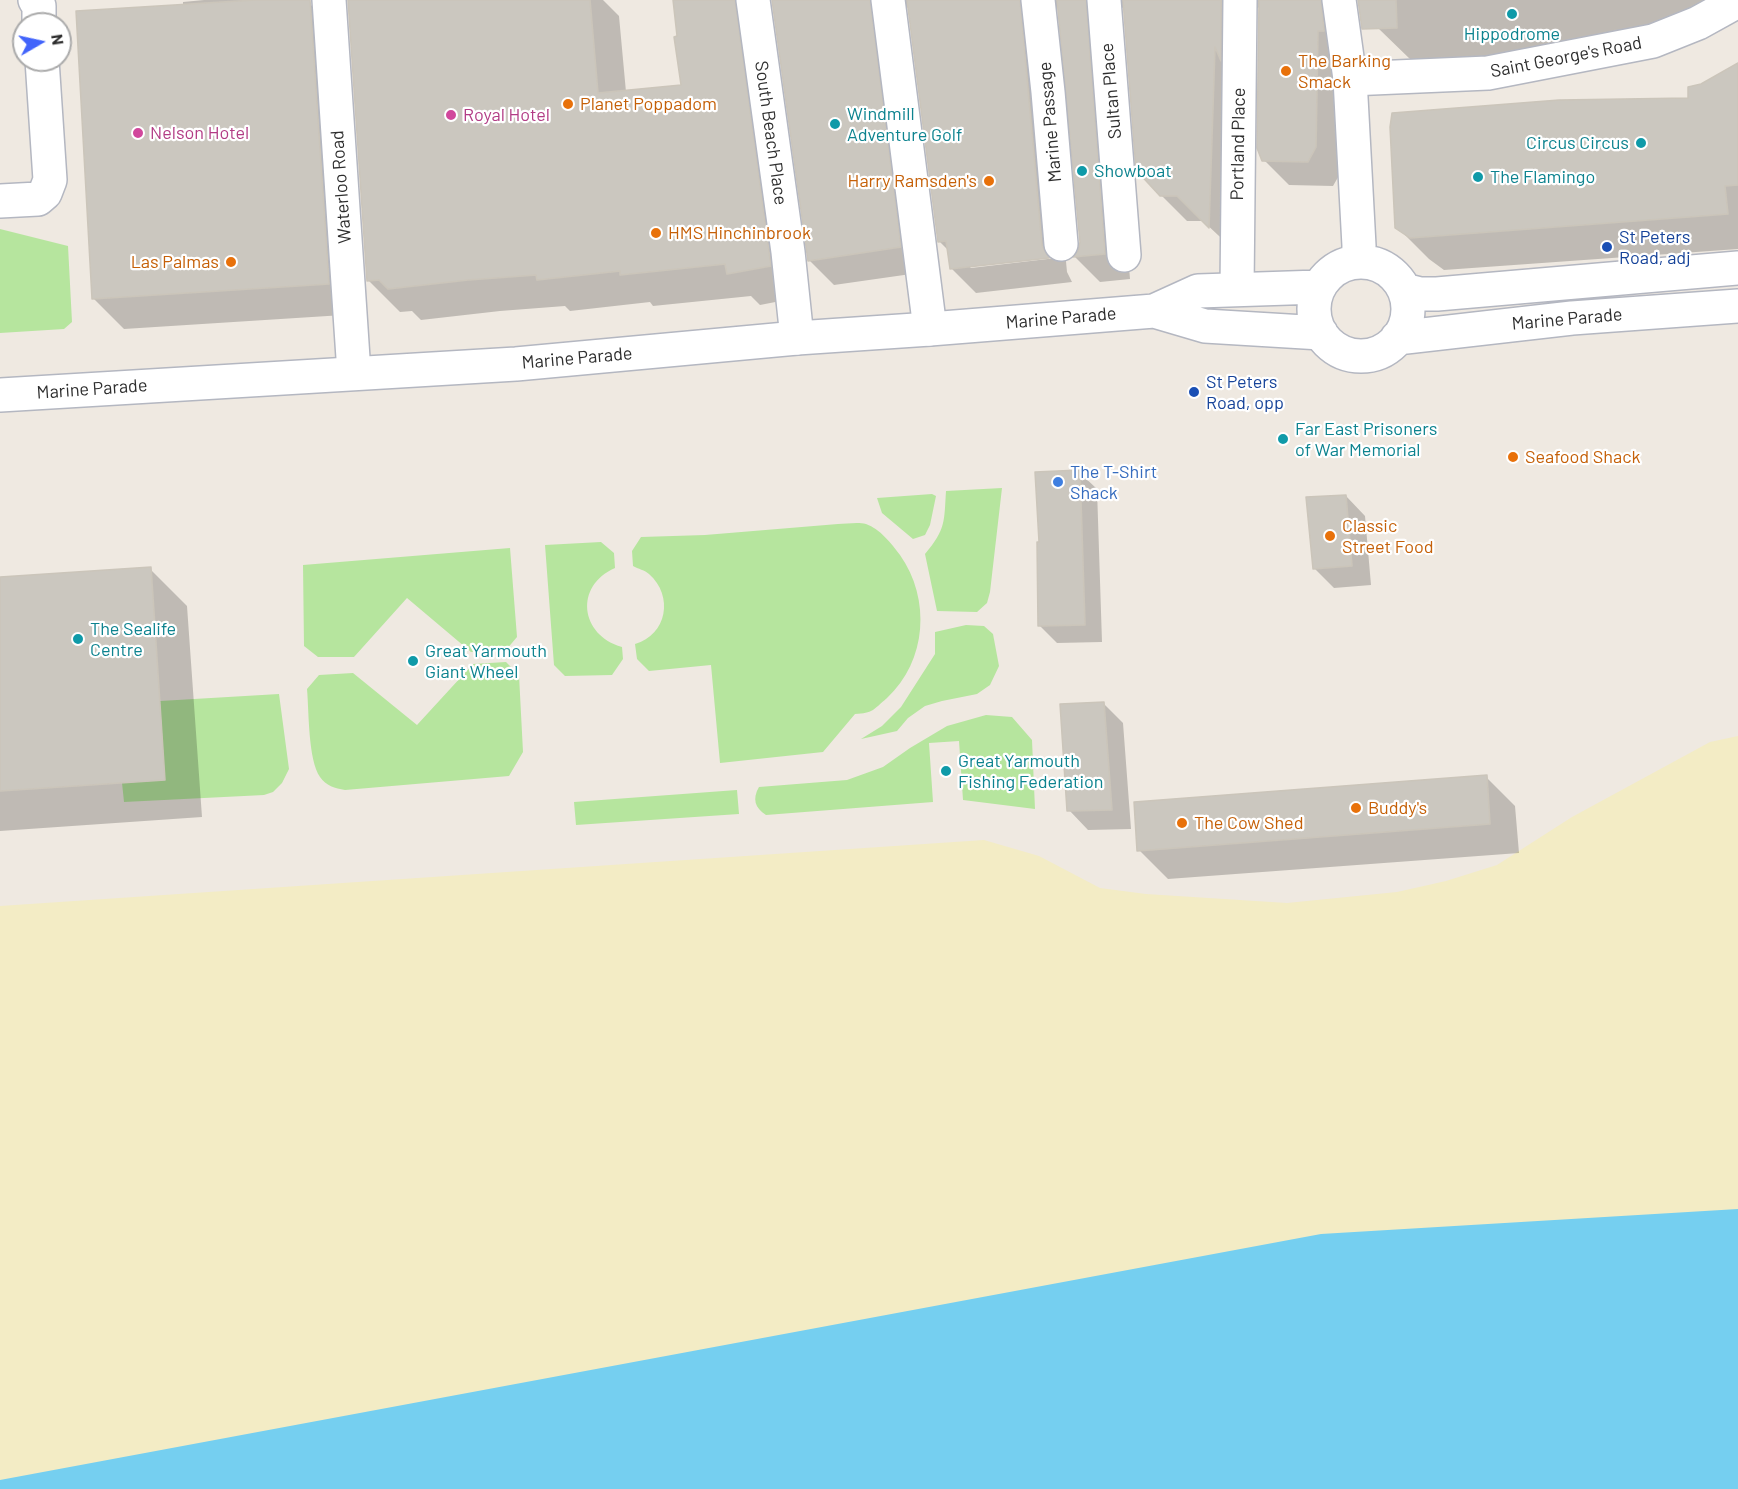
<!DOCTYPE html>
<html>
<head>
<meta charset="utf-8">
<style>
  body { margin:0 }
  #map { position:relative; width:1738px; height:1489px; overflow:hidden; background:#efe9e1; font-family:Barlow,sans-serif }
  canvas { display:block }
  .north { position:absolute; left:12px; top:12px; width:60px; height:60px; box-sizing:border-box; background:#fff; border:2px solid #ababab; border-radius:50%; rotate:81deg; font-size:16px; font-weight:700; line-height:24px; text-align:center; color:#2e2e2e }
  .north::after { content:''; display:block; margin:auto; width:21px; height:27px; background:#4264fb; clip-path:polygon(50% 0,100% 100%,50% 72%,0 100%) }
</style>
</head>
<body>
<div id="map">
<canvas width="1738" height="1489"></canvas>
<div class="north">N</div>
</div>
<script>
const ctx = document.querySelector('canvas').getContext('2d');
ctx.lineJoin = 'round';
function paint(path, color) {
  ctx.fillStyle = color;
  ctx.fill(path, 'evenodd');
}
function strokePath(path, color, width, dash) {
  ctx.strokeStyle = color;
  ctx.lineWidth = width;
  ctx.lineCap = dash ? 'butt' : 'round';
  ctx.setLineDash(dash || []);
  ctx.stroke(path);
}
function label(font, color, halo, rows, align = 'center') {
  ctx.font = font + ' Barlow,sans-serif';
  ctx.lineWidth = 4.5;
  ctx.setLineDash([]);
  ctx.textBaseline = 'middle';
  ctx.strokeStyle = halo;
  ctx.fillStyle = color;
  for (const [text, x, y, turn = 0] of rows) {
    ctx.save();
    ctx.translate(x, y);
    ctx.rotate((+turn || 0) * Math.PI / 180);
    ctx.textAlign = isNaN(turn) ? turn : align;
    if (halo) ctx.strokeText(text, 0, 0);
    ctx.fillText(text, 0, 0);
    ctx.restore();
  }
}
paint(new Path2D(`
  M 0,229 L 68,246 L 72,322 L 64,329 L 0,333 Z
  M 1002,488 L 990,592 L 987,603 L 977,612 L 937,611 L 925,554 C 946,529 944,522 946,491 Z
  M 932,494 L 936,496 L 930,525 L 925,535 L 913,539 L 882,513 L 877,498 Z
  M 838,524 C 846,524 858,522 866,524 C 880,529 891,543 900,555 C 931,599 927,661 887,698 C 873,710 873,713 855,714 L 823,752 L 720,763 L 711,665 L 649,671 L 637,659 L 635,644 C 667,635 674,596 649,574 C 645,570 638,569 633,566 L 632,551 L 641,537 L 705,535 Z
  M 601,542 L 614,553 L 615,568 C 574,586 580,635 622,647 L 623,659 L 612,675 L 565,676 L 554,665 L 545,545 Z
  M 510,548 L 517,637 L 506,650 L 471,652 L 407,598 L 354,657 L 318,657 L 304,646 L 303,565 Z
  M 966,625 L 984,626 L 993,634 L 999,666 L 990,685 L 977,694 L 942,701 L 925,706 L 908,718 L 897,731 L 861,739 L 882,726 L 901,707 L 935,654 L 935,632 Z
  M 506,662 L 519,675 L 523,752 L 509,776 L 345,790 C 335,788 326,786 320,777 C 308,760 309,712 307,689 L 319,675 L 353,673 L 417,725 L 473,664 Z
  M 279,694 L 289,769 L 282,783 L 273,792 L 264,795 L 124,802 L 122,783 L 165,780 L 160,701 Z
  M 986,715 L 1012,717 L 1032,740 L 1035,809 L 963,800 L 959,741 L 929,743 L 933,802 L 766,815 C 755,808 752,799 759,787 L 847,780 L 883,767 L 910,748 L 947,726 Z
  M 737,790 L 739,814 L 576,825 L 574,802 Z`), '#b6e59e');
paint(new Path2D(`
  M 1738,736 L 1738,1489 L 0,1489 L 0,906 L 984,840 L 1039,856 L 1100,888 L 1146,894 L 1287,903 L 1397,892 L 1446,881 L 1497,865 L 1572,817 L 1710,742 Z`), '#f3ecc5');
paint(new Path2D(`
  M 1738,1209 L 1738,1489 L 0,1489 L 0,1480 L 1321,1234 Z`), '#75cff0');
paint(new Path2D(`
  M 204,0 L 306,0 L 329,23 L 359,314 L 124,329 L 94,299 L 183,6 L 183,2 Z
  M 358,0 L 603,0 L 619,16 L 626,92 L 682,86 L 674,0 L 748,0 L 801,297 L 760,305 L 751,296 L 653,306 L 650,302 L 570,311 L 565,306 L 500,311 L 421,320 L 412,311 L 400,312 L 368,280 Z
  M 773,0 L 1341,0 L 1341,172 L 1333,186 L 1289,185 L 1264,160 L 1260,7 L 1257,8 L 1249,15 L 1234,250 L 1203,221 L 1187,221 L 1161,195 L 1125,7 L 1119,9 L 1110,27 L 1130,279 L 1100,282 L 1075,257 L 1080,252 L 1081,242 L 1059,7 L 1053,9 L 1044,28 L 1067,272 L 1072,282 L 976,293 L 951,268 L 949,251 L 939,241 L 909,7 L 901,10 L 925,272 L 834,285 L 809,260 ZM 1056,255 L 1056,258 L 971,268 L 968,265 Z
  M 1377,0 L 1720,0 L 1588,51 L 1412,61 L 1378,28 Z
  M 1738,72 L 1738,249 L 1444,270 L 1429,259 L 1397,227 L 1690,99 L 1701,86 Z
  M 1079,472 L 1097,489 L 1102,642 L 1057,643 L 1039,625 L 1041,543 Z
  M 1346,496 L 1365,516 L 1371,585 L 1334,588 L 1314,568 Z
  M 150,569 L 187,606 L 202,817 L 0,831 L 0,579 Z
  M 1103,703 L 1123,723 L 1131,829 L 1088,830 L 1069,810 Z
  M 1486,777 L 1515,806 L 1519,853 L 1168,879 L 1139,850 Z`), '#0003');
const building = new Path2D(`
  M 255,0 L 310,0 L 329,284 L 92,299 L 76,11 Z
  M 348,0 L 590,0 L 598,93 L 681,85 L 674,37 L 677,36 L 673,0 L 735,0 L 771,266 L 727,274 L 725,264 L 620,275 L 620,271 L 537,280 L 536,275 L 468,280 L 388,289 L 379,280 L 367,281 Z
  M 772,0 L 870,0 L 901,247 L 808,261 Z
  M 907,0 L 1020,0 L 1042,246 L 1049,258 L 950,269 L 946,241 L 938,242 Z
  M 1057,0 L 1086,0 L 1105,254 L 1073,257 L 1078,251 L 1080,242 Z
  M 1123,0 L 1221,0 L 1221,61 L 1215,47 L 1209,228 L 1177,196 L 1160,196 L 1136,170 Z
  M 1259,0 L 1321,0 L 1324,31 L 1318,31 L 1316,147 L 1308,162 L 1262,161 L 1257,148 Z
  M 1358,0 L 1396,0 L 1397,28 L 1362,29 Z
  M 1738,63 L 1738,185 L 1725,186 L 1728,214 L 1410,238 L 1395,228 L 1390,127 L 1392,113 L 1559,100 L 1688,98 L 1688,87 L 1701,84 Z
  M 1080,470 L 1085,625 L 1038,626 L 1037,542 L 1039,542 L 1035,472 Z
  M 1346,495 L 1352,566 L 1313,569 L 1306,497 Z
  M 151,567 L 165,780 L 0,791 L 0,577 Z
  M 1104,702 L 1112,810 L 1067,811 L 1060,704 Z
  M 1487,775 L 1490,824 L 1137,851 L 1134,802 Z`);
paint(building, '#cbc7bf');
strokePath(building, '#cbc5ba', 1.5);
const minor = new Path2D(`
  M 35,0 L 39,6 L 39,24
  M 329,0 L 354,373
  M 753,0 L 788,252 L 797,338
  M 888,0 L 930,329
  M 1038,0 L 1048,92 L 1061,244
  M 1104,0 L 1124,255
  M 1350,79 L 1488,73 L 1653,41 L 1698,23 L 1738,1
  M 0,201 L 38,199 L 45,193 L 50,180 L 42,60
  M 1237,289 L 1240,0`);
const tertiary = new Path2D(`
  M 1339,0 L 1350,79 L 1359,246 L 1358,262
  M1314 309a47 47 0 1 1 94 0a47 47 0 1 1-94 0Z
  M 1404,290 L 1420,294 L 1437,294 L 1738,268
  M 1154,311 L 1205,326 L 1321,333
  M 1397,338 L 1572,318 L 1738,306
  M 0,395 L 516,364 L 797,338 L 930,329 L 1154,311 L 1198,291 L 1319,287`);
strokePath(minor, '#b4b7c1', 36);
strokePath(tertiary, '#b4b7c1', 36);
strokePath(minor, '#fff', 33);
strokePath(tertiary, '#fff', 33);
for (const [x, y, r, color] of [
  [1512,14,6,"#0f9aa8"],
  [1286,71,6,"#e8710a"],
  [568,104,6,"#e8710a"],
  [451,115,6,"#d1479c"],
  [835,124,6,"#0f9aa8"],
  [138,133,6,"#d1479c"],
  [1641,143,6,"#0f9aa8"],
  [1082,171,6,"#0f9aa8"],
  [1478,177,6,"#0f9aa8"],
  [989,181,6,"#e8710a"],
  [656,233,6,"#e8710a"],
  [1607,247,6,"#1a4fb4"],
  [231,262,6,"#e8710a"],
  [1194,392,6,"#1a4fb4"],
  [1283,439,6,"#0f9aa8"],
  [1513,457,6,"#e8710a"],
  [1058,482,6,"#3f7fe0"],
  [1330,536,6,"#e8710a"],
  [78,639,6,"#0f9aa8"],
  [413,661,6,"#0f9aa8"],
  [946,771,6,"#0f9aa8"],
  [1356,808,6,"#e8710a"],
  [1182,823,6,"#e8710a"]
]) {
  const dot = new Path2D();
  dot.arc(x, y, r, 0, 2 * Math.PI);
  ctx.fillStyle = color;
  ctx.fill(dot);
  strokePath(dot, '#fff', 2);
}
label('18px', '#0d838f', '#fff', [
  ["Hippodrome",1512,34,"center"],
  ["Windmill",847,114],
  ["Adventure Golf",847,135],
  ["Circus Circus",1629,143,"right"],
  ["Showboat",1094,171],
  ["The Flamingo",1490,177],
  ["Far East Prisoners",1295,429],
  ["of War Memorial",1295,450],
  ["The Sealife",90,629],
  ["Centre",90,650],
  ["Great Yarmouth",425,651],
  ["Giant Wheel",425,672],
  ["Great Yarmouth",958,761],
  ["Fishing Federation",958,782]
], 'left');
label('18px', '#2e2e2e', '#fff', [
  ["Saint George's Road",1566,57,-11],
  ["Sultan Place",1111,91,-95],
  ["Marine Passage",1050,122,-95],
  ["South Beach Place",771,133,82],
  ["Portland Place",1238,144,-89],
  ["Waterloo Road",341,187,-94],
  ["Marine Parade",1061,318,-5],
  ["Marine Parade",1567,319,-5],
  ["Marine Parade",577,358,-5],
  ["Marine Parade",92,389,-4]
]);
label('18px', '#c56008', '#fff', [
  ["The Barking",1298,61],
  ["Smack",1298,82],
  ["Planet Poppadom",580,104],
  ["Harry Ramsden's",977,181,"right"],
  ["HMS Hinchinbrook",668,233],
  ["Las Palmas",219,262,"right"],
  ["Seafood Shack",1525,457],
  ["Classic",1342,526],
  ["Street Food",1342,547],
  ["Buddy's",1368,808],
  ["The Cow Shed",1194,823]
], 'left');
label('18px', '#b23c85', '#fff', [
  ["Royal Hotel",463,115],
  ["Nelson Hotel",150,133]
], 'left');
label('18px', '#164399', '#fff', [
  ["St Peters",1619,237],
  ["Road, adj",1619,258],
  ["St Peters",1206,382],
  ["Road, opp",1206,403]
], 'left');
label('18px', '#366cbe', '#fff', [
  ["The T-Shirt",1070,472],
  ["Shack",1070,493]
], 'left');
</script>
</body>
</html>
